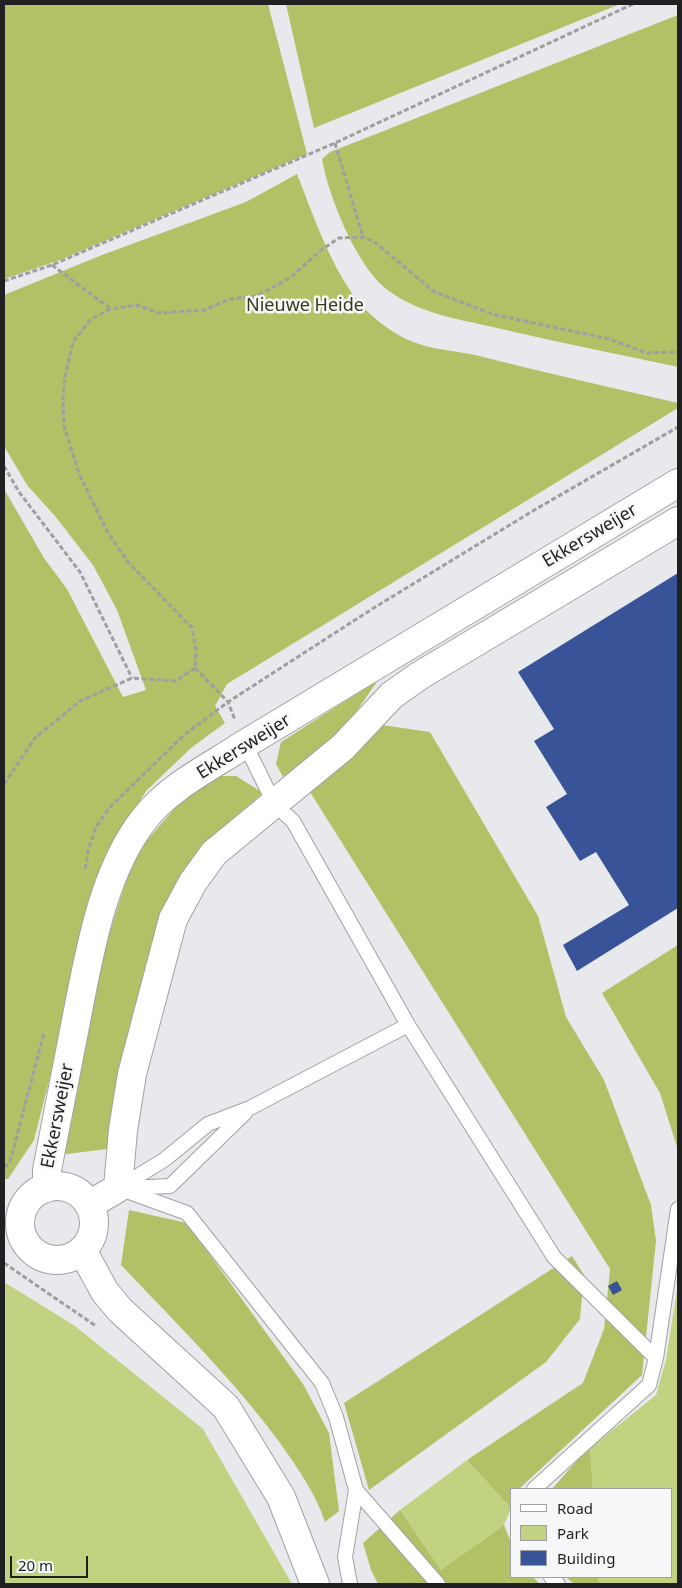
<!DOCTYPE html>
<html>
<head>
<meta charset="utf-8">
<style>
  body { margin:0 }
  #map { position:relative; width:682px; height:1588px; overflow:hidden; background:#e8e9ec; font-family:"Noto Sans",sans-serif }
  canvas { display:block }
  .frame { position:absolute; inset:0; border:5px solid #1f2021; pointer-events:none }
  .legend { position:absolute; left:510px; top:1488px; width:162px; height:90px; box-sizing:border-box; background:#f6f7f9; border:1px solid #a0a1a3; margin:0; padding:6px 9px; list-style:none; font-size:15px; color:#1f2021 }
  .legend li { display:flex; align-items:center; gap:10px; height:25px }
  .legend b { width:25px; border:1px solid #a0a1a3 }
  .scale { position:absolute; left:10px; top:1556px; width:78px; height:22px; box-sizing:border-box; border:2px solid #1f2021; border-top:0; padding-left:6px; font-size:15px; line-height:18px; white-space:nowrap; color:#1f2021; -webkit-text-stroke:4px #f6f7f9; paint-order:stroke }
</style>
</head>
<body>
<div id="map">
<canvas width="682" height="1588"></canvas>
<div class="frame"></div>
<ul class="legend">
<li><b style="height:6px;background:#fff"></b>Road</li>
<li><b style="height:14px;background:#c1d280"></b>Park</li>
<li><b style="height:14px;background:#385398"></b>Building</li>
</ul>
<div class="scale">20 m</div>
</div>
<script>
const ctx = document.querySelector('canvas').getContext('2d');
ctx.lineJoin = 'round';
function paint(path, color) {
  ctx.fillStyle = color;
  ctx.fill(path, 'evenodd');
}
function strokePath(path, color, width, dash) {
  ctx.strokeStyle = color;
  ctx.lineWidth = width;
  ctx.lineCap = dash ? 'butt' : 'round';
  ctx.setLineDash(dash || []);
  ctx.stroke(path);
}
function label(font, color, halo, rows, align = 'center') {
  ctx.font = font + ' "Noto Sans",sans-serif';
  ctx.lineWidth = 5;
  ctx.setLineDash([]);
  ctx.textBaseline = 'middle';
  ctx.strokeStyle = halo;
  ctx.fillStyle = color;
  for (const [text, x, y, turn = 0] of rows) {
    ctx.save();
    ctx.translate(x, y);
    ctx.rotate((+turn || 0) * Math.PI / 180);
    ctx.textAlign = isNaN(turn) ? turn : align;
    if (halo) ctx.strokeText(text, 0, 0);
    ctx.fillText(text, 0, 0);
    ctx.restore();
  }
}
paint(new Path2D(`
  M 4,1282 L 75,1326 L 203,1429 L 292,1584 L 4,1584 Z
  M 678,1284 L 678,1584 L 599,1584 L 598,1577 L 671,1577 L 671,1489 L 593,1489 L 590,1448 L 656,1395 L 666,1360 Z
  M 467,1460 L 511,1508 L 504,1525 L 441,1570 L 400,1510 Z`), '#c1d280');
paint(new Path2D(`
  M 4,4 L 268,4 L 307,154 L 60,260 L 4,279 Z
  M 286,4 L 620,4 L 314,128 Z
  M 678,15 L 678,367 C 618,354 557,342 497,328 C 458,319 415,313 384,287 C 356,264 328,195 322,159 L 330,152 L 343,147 Z
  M 297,174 C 314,217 336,283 370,314 C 383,326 402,339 419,344 C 436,350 457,351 475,355 C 542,372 610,387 678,403 L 678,408 L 227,684 L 215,706 L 225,723 L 191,748 L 146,791 L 106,856 L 34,1140 L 8,1179 L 4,1179 L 4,489 L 44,558 L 67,589 L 123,697 L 146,690 L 117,610 L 93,565 L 55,516 L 27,485 L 4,446 L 4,295 L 102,255 L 246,202 Z
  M 378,680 L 339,737 L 283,777 L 276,764 L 281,742 Z
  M 382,725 L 430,732 L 538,916 L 566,1017 L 604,1080 L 651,1205 L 656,1241 L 642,1375 L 519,1489 L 511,1489 L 511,1508 L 467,1460 L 583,1383 L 604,1329 L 610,1269 L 310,792 Z
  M 216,776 L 236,776 L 263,793 L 208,840 L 185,869 L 162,918 L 119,1070 L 107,1149 L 59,1155 L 70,1095 L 104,951 L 134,855 L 183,799 Z
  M 678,945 L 678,1150 L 660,1093 L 602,993 Z
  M 129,1210 L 187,1223 L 303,1384 L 329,1433 L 339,1511 L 325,1522 C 316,1494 297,1467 280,1443 C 233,1379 176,1323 121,1265 Z
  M 572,1256 L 584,1275 L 580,1319 L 546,1362 L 369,1490 L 344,1403 Z
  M 590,1448 L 593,1489 L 552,1489 L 580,1457 Z
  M 400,1510 L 441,1570 L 504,1525 L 511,1542 L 511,1577 L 533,1577 L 540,1584 L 378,1584 L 371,1570 L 363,1543 Z
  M 566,1577 L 598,1577 L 599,1584 L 574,1584 Z`), '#b0c166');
paint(new Path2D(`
  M 678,573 L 678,908 L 577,971 L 563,945 L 629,905 L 596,852 L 580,861 L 546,807 L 567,794 L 534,741 L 554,729 L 518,672 Z
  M 617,1281 L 622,1290 L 613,1295 L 608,1286 Z`), '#385398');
const service = new Path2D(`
  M 245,744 L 275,805 L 293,821 L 408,1025 L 554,1257 L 656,1358
  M 118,1188 L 187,1213 L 322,1383 L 336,1417 L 356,1490 L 345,1557 L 350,1584
  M 118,1188 L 164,1160 L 208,1124 L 250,1108 L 408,1025
  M 127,1188 L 170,1186 L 245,1113
  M 534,1489 L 649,1385 L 656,1358 L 678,1209
  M 356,1490 L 438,1584
  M 551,1577 L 558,1584`);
const minor = new Path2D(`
  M20 1223a37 37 0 1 1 74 0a37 37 0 1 1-74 0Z
  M 47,1188 L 47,1170 C 57,1120 66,1071 76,1021 C 89,955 102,872 145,818 C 170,786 212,766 245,744 L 678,483
  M 89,1205 L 118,1188 L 123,1130 L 132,1074 L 173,919 L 193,882 L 214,853 L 343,747 L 392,695 L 419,676 L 678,521
  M 82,1250 L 105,1292 L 120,1310 L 226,1407 L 281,1497 L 315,1584`);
strokePath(service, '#a0a1a3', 16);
strokePath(minor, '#a0a1a3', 30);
strokePath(new Path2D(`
  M 335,143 L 363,237
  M 52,265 L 111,309
  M 4,281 L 52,265 L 335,143 L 633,4
  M 4,466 L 19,492 L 80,572 L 132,678
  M 195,668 L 228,702 L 235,720
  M 4,784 L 35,738 L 80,701 L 132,678 L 176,681 L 195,668 L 196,650 L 192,628 L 129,563 L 108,533 L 79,474 L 64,426 L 63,398 L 65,376 L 73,342 L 91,319 L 111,309 L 137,305 L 159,313 L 204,310 L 230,299 L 257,296 L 291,277 L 321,250 L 339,238 L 363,237 L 376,243 L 433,291 L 492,314 L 609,339 L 647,353 L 678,352
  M 85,869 L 88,851 L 96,827 L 110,807 L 184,735 L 228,702 L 372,609 L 536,509 L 678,427
  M 4,1167 L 10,1162 L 44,1033
  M 4,1263 L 96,1326`), '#9e9fa1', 3, [5, 2.5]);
strokePath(service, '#fff', 14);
strokePath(minor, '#fff', 28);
label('18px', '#363d16', '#f6f7f9', [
  ["Nieuwe Heide",305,306]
]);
label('18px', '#1f2021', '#f6f7f9', [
  ["Ekkersweijer",590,536,-31],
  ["Ekkersweijer",244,747,-32],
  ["Ekkersweijer",58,1116,-79]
]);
</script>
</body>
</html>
